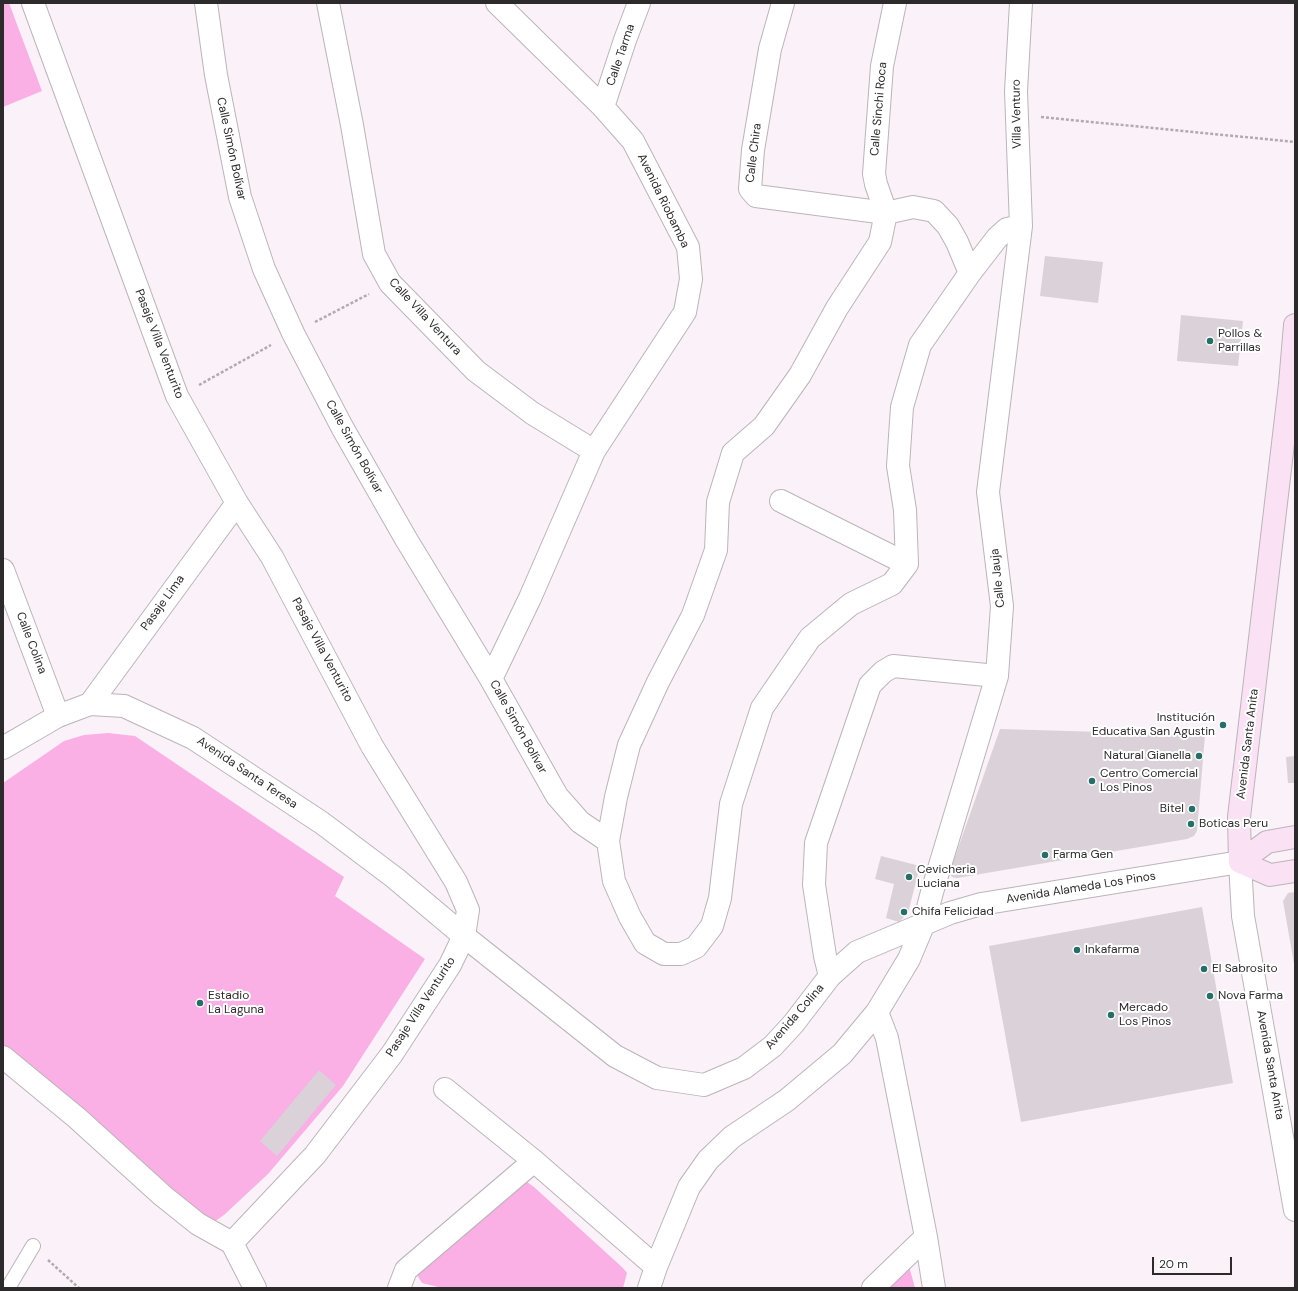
<!DOCTYPE html>
<html>
<head>
<meta charset="utf-8">
<style>
  body { margin:0 }
  #map { position:relative; width:1298px; height:1291px; overflow:hidden; background:#faf2f8; font-family:"DM Sans",sans-serif }
  canvas { display:block }
  .frame { position:absolute; inset:0; border:4px solid #2d2a2c; pointer-events:none }
  .scale { position:absolute; left:1152px; top:1257px; width:80px; height:18px; box-sizing:border-box; border:2px solid #2d2a2c; border-top:0; padding-left:5px; font-size:12px; line-height:14px; white-space:nowrap; color:#2d2a2c; -webkit-text-stroke:3px #fff; paint-order:stroke }
</style>
</head>
<body>
<div id="map">
<canvas width="1298" height="1291"></canvas>
<div class="frame"></div>
<div class="scale">20 m</div>
</div>
<script>
const ctx = document.querySelector('canvas').getContext('2d');
ctx.lineJoin = 'round';
function paint(path, color) {
  ctx.fillStyle = color;
  ctx.fill(path, 'evenodd');
}
function strokePath(path, color, width, dash) {
  ctx.strokeStyle = color;
  ctx.lineWidth = width;
  ctx.lineCap = dash ? 'butt' : 'round';
  ctx.setLineDash(dash || []);
  ctx.stroke(path);
}
function label(font, color, halo, rows, align = 'center') {
  ctx.font = font + ' "DM Sans",sans-serif';
  ctx.lineWidth = 4;
  ctx.setLineDash([]);
  ctx.textBaseline = 'middle';
  ctx.strokeStyle = halo;
  ctx.fillStyle = color;
  for (const [text, x, y, turn = 0] of rows) {
    ctx.save();
    ctx.translate(x, y);
    ctx.rotate((+turn || 0) * Math.PI / 180);
    ctx.textAlign = isNaN(turn) ? turn : align;
    if (halo) ctx.strokeText(text, 0, 0);
    ctx.fillText(text, 0, 0);
    ctx.restore();
  }
}
paint(new Path2D(`
  M 3,3 L 9,3 L 42,91 L 3,107 Z
  M 108,733 L 135,736 L 344,877 L 335,896 L 425,959 L 343,1086 L 268,1174 L 224,1215 L 214,1222 L 202,1217 L 3,1048 L 3,783 L 64,741 L 84,735 Z
  M 520,1181 L 527,1182 L 534,1187 L 623,1268 L 627,1273 L 623,1288 L 442,1288 L 422,1283 L 417,1275 Z
  M 909,1266 L 915,1288 L 888,1288 Z`), '#faafe5');
paint(new Path2D(`
  M 1045,256 L 1103,262 L 1098,303 L 1040,296 Z
  M 1181,315 L 1243,321 L 1238,366 L 1177,361 Z
  M 1000,729 L 1205,735 L 1197,831 L 1194,836 L 1187,839 L 957,878 L 952,877 L 950,874 L 951,868 Z
  M 1295,756 L 1295,783 L 1288,783 L 1286,757 Z
  M 881,856 L 920,866 L 908,913 L 899,922 L 886,918 L 894,884 L 875,879 Z
  M 1295,892 L 1295,964 L 1294,964 L 1283,901 L 1288,893 Z
  M 1202,907 L 1233,1083 L 1021,1122 L 989,946 Z
  M 319,1070 L 336,1085 L 277,1156 L 260,1141 Z`), '#dad2d8');
const service = new Path2D(`
  M 8,1288 L 33,1246`);
const minor = new Path2D(`
  M 33,3 L 177,396 L 237,503 L 272,557 L 372,746 L 456,882 L 468,910 L 464,936 L 450,965 L 392,1054 L 315,1155 L 232,1243
  M 206,3 L 216,75 L 240,197 L 264,269 L 293,333 L 342,427 L 406,539 L 491,679 L 557,796 L 580,822 L 608,841
  M 328,3 L 352,125 L 374,254 L 390,283 L 476,371 L 532,413 L 594,451
  M 783,3 L 770,49 L 753,150 L 750,189 L 756,196 L 886,213 L 913,207 L 934,211 L 948,226 L 957,242 L 970,273
  M 603,107 L 625,40 L 639,3
  M 886,213 L 880,242 L 837,308 L 800,375 L 764,426 L 733,453 L 718,502 L 716,550 L 693,615 L 658,682 L 629,745 L 616,797 L 608,841 L 614,881 L 630,917 L 645,943 L 664,954 L 681,954 L 696,947 L 712,926 L 720,898 L 731,804 L 762,708 L 810,638 L 851,604 L 892,584 L 907,564 L 905,510 L 898,466 L 902,407 L 920,345 L 970,273 L 997,238 L 1007,229 L 1021,226
  M 886,213 L 876,184 L 874,174 L 882,66 L 895,3
  M 781,501 L 907,564
  M 3,570 L 58,716
  M 491,679 L 530,598 L 594,451 L 685,312 L 691,279 L 688,247 L 633,141 L 603,107 L 497,3
  M 90,704 L 237,503
  M 830,976 L 825,956 L 814,885 L 816,843 L 870,685 L 883,672 L 893,666 L 997,676
  M 877,1012 L 887,1038 L 926,1237 L 934,1288
  M 3,1057 L 77,1118 L 163,1196 L 198,1224 L 232,1243 L 255,1288
  M 445,1089 L 534,1161 L 656,1267
  M 399,1288 L 406,1270 L 534,1161
  M 649,1288 L 656,1267 L 689,1187 L 708,1160 L 732,1137 L 787,1100 L 842,1054 L 877,1012 L 909,959 L 924,923 L 932,892 L 997,676 L 1002,606 L 988,492 L 1021,226 L 1016,91 L 1021,3
  M 873,1288 L 926,1237`);
const tertiary = new Path2D(`
  M 3,748 L 58,716 L 90,704 L 124,706 L 193,738 L 322,823 L 395,878 L 464,936 L 615,1056 L 657,1078 L 704,1085 L 744,1068 L 773,1046 L 794,1023 L 830,976 L 857,952 L 950,913 L 981,904 L 1240,862 L 1243,916 L 1295,1210`);
const secondary = new Path2D(`
  M 1240,862 L 1239,817 L 1290,384 L 1295,325
  M 1240,862 L 1267,842 L 1295,837
  M 1240,862 L 1270,875 L 1295,871`);
strokePath(service, '#bbb4b9', 16);
strokePath(minor, '#bbb4b9', 24);
strokePath(tertiary, '#bbb4b9', 24);
strokePath(secondary, '#bbb4b9', 24);
strokePath(new Path2D(`
  M 1041,117 L 1295,142
  M 315,322 L 369,294
  M 199,385 L 271,345
  M 48,1260 L 79,1288`), '#b1abaf', 2.5, [3, 2]);
strokePath(service, '#fff', 14);
strokePath(minor, '#fff', 22);
strokePath(tertiary, '#fff', 22);
strokePath(secondary, '#fae2f4', 22);
for (const [x, y, r, color] of [
  [1210,341,4,"#256f68"],
  [1223,725,4,"#256f68"],
  [1199,756,4,"#256f68"],
  [1092,781,4,"#256f68"],
  [1192,809,4,"#256f68"],
  [1191,824,4,"#256f68"],
  [1045,855,4,"#256f68"],
  [909,877,4,"#256f68"],
  [904,912,4,"#256f68"],
  [1077,950,4,"#256f68"],
  [1204,969,4,"#256f68"],
  [1210,996,4,"#256f68"],
  [200,1003,4,"#256f68"],
  [1111,1015,4,"#256f68"]
]) {
  const dot = new Path2D();
  dot.arc(x, y, r, 0, 2 * Math.PI);
  ctx.fillStyle = color;
  ctx.fill(dot);
  strokePath(dot, '#fff', 1.5);
}
label('12px', '#2d2a2c', '#fff', [
  ["Calle Tarma",621,55,-71],
  ["Calle Sinchi Roca",879,109,-85],
  ["Villa Venturo",1017,114,-91],
  ["Calle Simón Bolívar",231,149,78],
  ["Calle Chira",754,153,-83],
  ["Avenida Riobamba",663,201,64],
  ["Calle Villa Ventura",425,317,47],
  ["Pasaje Villa Venturito",159,344,69],
  ["Calle Simón Bolívar",354,447,61],
  ["Calle Jauja",998,578,-96],
  ["Pasaje Lima",163,603,-54],
  ["Calle Colina",31,643,69],
  ["Pasaje Villa Venturito",322,650,62],
  ["Calle Simón Bolívar",518,727,61],
  ["Avenida Santa Anita",1248,744,-83],
  ["Avenida Santa Teresa",247,773,34],
  ["Avenida Alameda Los Pinos",1081,888,-9],
  ["Pasaje Villa Venturito",421,1007,-57],
  ["Avenida Colina",795,1017,-49],
  ["Avenida Santa Anita",1270,1065,80]
]);
label('12px', '#2d2a2c', '#fff', [
  ["Pollos &",1218,334],
  ["Parrillas",1218,348],
  ["Institución",1215,718,"right"],
  ["Educativa San Agustin",1215,732,"right"],
  ["Natural Gianella",1191,756,"right"],
  ["Centro Comercial",1100,774],
  ["Los Pinos",1100,788],
  ["Bitel",1184,809,"right"],
  ["Boticas Peru",1199,824],
  ["Farma Gen",1053,855],
  ["Cevicheria",917,870],
  ["Luciana",917,884],
  ["Chifa Felicidad",912,912],
  ["Inkafarma",1085,950],
  ["El Sabrosito",1212,969],
  ["Estadio",208,996],
  ["La Laguna",208,1010],
  ["Nova Farma",1218,996],
  ["Mercado",1119,1008],
  ["Los Pinos",1119,1022]
], 'left');
</script>
</body>
</html>
